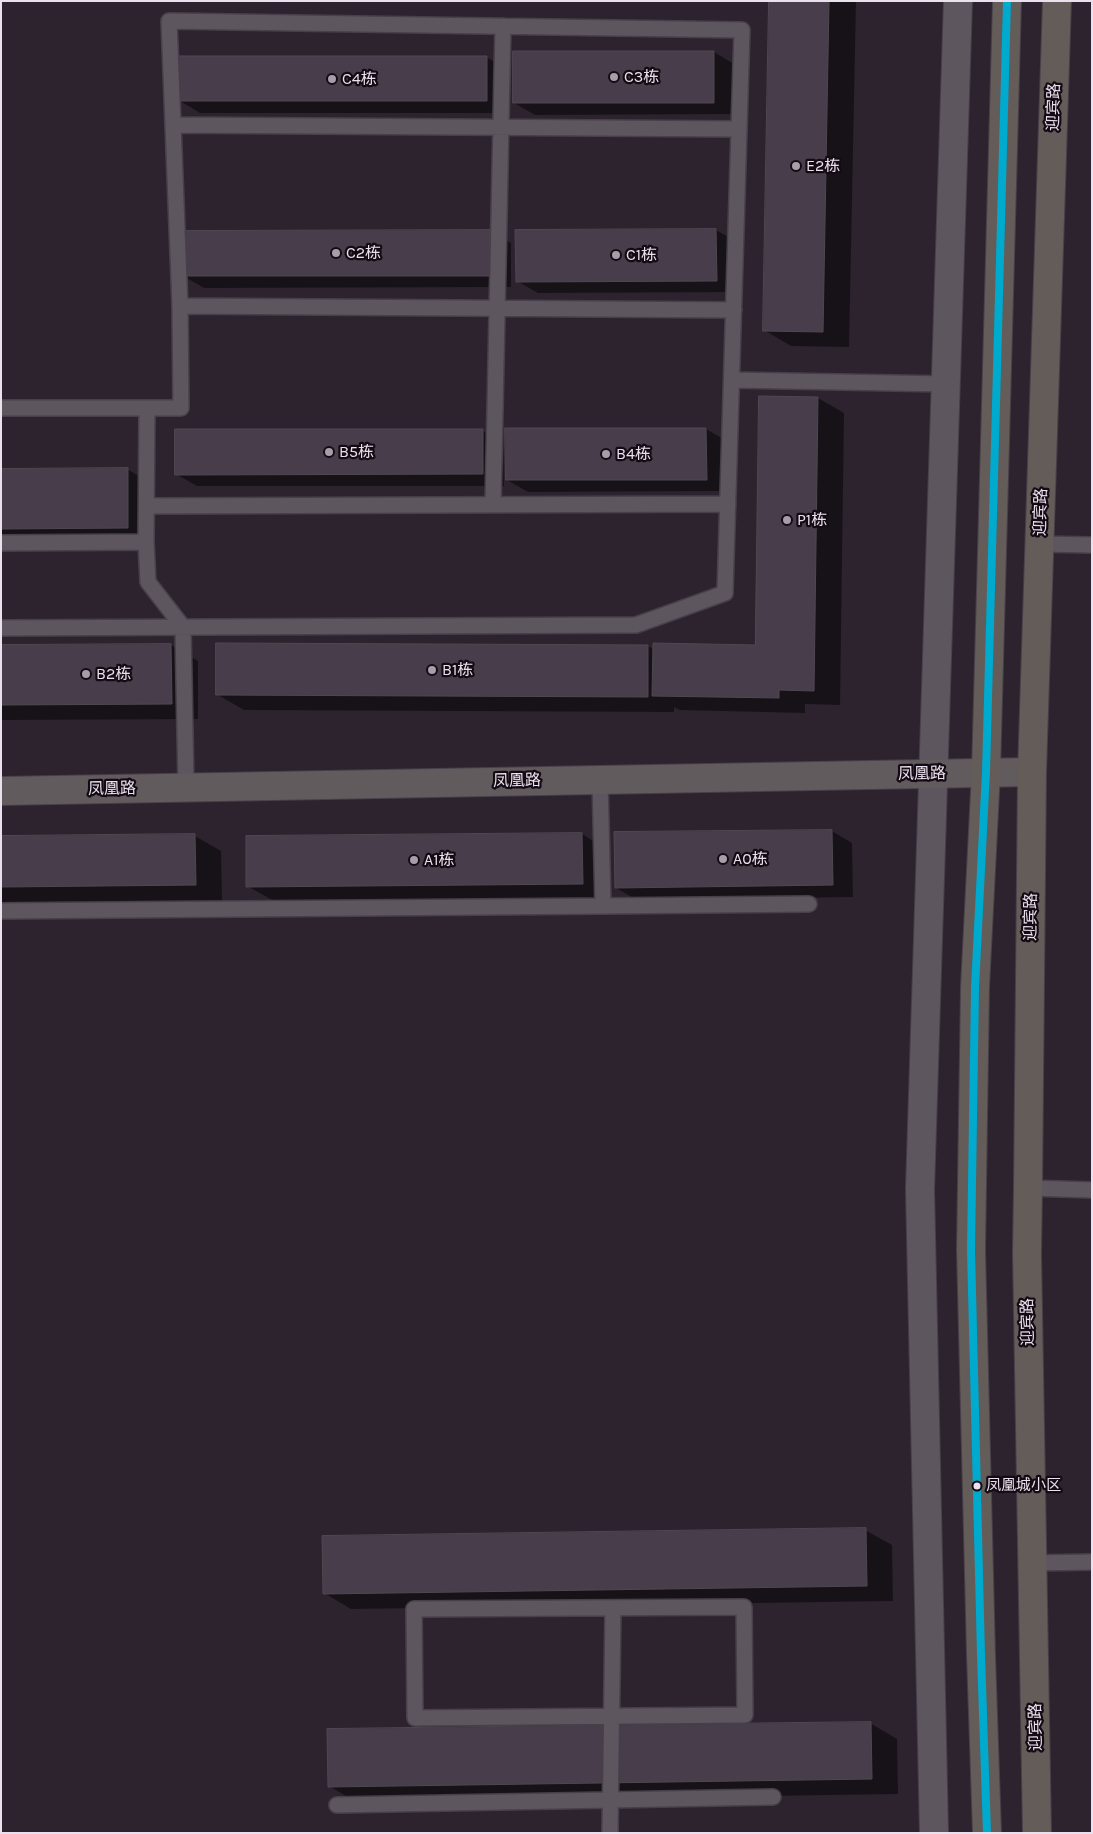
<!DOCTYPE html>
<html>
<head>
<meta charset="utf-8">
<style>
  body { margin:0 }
  #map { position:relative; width:1093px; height:1834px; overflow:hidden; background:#2c232e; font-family:Karla,sans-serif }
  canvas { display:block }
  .frame { position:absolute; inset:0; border:2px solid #ebe0ed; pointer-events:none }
</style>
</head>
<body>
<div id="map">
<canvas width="1093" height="1834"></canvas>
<div class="frame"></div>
</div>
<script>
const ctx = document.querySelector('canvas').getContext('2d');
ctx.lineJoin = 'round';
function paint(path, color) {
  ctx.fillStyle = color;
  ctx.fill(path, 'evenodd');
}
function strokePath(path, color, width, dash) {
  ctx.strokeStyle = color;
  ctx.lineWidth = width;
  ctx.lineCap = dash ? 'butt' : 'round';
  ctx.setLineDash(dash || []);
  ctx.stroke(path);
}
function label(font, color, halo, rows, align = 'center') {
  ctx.font = font + ' Karla,"Noto Sans SC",sans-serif';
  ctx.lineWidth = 4.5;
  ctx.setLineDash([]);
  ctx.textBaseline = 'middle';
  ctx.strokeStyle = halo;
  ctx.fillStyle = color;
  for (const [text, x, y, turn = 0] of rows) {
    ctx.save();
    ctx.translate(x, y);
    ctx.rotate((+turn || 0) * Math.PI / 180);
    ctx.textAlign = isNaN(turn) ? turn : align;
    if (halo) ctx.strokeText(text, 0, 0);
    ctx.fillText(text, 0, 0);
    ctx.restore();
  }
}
paint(new Path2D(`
  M 770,1 L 856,1 L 849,347 L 791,346 L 764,330 Z
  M 714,52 L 734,64 L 735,114 L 535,115 L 514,103 Z
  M 486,57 L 507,69 L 507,113 L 200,113 L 180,101 Z
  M 716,230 L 737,242 L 737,292 L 538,293 L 517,281 L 516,231 Z
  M 490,231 L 511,243 L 511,287 L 204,288 L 183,276 L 183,232 Z
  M 818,398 L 844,413 L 840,705 L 805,704 L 805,713 L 680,710 L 674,707 L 674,712 L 244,710 L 218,695 L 648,646 L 654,650 L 756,647 Z
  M 706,429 L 727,441 L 727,491 L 528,492 L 507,480 L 506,430 Z
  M 483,431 L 503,443 L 504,486 L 197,486 L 176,474 Z
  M 127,469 L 154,485 L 154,543 L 1,544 L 1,470 Z
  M 171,645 L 198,661 L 198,719 L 1,720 L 1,646 Z
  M 832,831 L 852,843 L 853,897 L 637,900 L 616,888 Z
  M 582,834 L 608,850 L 609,898 L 274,901 L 247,886 Z
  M 195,836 L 221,851 L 222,900 L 1,902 L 1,837 Z
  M 865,1530 L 892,1545 L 893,1601 L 351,1609 L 324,1593 Z
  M 870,1723 L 897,1739 L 898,1794 L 356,1802 L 329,1786 Z`), '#0007');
const building = new Path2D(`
  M 769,1 L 829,1 L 823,332 L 763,331 Z
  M 513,51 L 714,51 L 714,103 L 513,103 Z
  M 178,56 L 487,56 L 487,101 L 178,101 Z
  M 716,229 L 717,281 L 516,282 L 515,230 Z
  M 490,230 L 490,276 L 182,276 L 182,231 Z
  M 759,396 L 818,397 L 814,691 L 779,690 L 779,698 L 652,696 L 653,643 L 755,645 Z
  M 505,428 L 706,428 L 707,480 L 506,480 Z
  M 175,429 L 483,429 L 483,474 L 175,475 Z
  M 128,468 L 128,528 L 1,529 L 1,469 Z
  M 216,643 L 648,645 L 648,697 L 216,695 Z
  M 171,644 L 172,704 L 1,705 L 1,645 Z
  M 832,830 L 833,885 L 615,888 L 614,832 Z
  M 582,833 L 583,884 L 246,887 L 246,836 Z
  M 195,834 L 196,885 L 1,887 L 1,836 Z
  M 866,1528 L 867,1586 L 323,1594 L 322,1536 Z
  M 871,1722 L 872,1779 L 328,1787 L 327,1729 Z`);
paint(building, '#483d4a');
strokePath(building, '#4f4851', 1);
const lane = new Path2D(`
  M 173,125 L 739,129
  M 180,306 L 734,310
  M 732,380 L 947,384
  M 1,408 L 181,408 L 180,306 L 169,21 L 742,30 L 725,593 L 636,625 L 1,628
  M 147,408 L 146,542 L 148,582 L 183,627 L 186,787
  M 493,505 L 503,26
  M 147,506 L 728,504
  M 1,543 L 146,542
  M 1040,544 L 1092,545
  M 600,780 L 603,906 L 809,904
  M 1,911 L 603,906
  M 1028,1188 L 1092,1190
  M 1033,1563 L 1092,1562
  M 744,1607 L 745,1715 L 415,1718 L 414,1609 Z
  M 337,1805 L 773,1797
  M 610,1833 L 613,1608`);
const street = new Path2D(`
  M 934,1833 L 920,1189 L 958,1`);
const secondary = new Path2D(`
  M 1,791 L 1032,772`);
const primary = new Path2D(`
  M 987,1833 L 981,1655 L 971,1250 L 975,987 L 986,772 L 1007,1
  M 1037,1833 L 1027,1253 L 1028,1188 L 1032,772 L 1057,1`);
strokePath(lane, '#473f49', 18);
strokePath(street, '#473f49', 30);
strokePath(secondary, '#473f49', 30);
strokePath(primary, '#473f49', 30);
strokePath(lane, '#5d565f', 15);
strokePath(street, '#5d565f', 28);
strokePath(secondary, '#625b5e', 28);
strokePath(primary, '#635c58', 28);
strokePath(new Path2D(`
  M 987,1833 L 981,1655 L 971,1250 L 975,987 L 986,772 L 1007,1`), '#00a9ce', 8);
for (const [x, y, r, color] of [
  [614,77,5,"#a89eaa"],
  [332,79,5,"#a89eaa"],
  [796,166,5,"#a89eaa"],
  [336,253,5,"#a89eaa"],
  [616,255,5,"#a89eaa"],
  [329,452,5,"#a89eaa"],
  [606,454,5,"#a89eaa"],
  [787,520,5,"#a89eaa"],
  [432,670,5,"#a89eaa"],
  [86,674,5,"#a89eaa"],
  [723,859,5,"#a89eaa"],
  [414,860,5,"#a89eaa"],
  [977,1486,4.5,"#ebe0ed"]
]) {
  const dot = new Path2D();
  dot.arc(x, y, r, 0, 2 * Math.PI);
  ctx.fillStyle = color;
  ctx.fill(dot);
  strokePath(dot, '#130b14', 2);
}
label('15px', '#ebe0ed', '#130b14', [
  ["凤凰城小区",986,1486]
], 'left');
label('16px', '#ebe0ed', '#130b14', [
  ["C3栋",624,77],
  ["C4栋",342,79],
  ["E2栋",806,166],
  ["C2栋",346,253],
  ["C1栋",626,255],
  ["B5栋",339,452],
  ["B4栋",616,454],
  ["P1栋",797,520],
  ["B1栋",442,670],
  ["B2栋",96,674],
  ["A0栋",733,859],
  ["A1栋",424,860]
], 'left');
label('16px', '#ebe0ed', '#130b14', [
  ["迎宾路",1054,107,-88],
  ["迎宾路",1041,512,-88],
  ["凤凰路",922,774,-1],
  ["凤凰路",517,781,-1],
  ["凤凰路",112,789,-1],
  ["迎宾路",1031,917,-89],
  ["迎宾路",1028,1322,-91],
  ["迎宾路",1036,1727,-91]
]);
</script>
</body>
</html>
